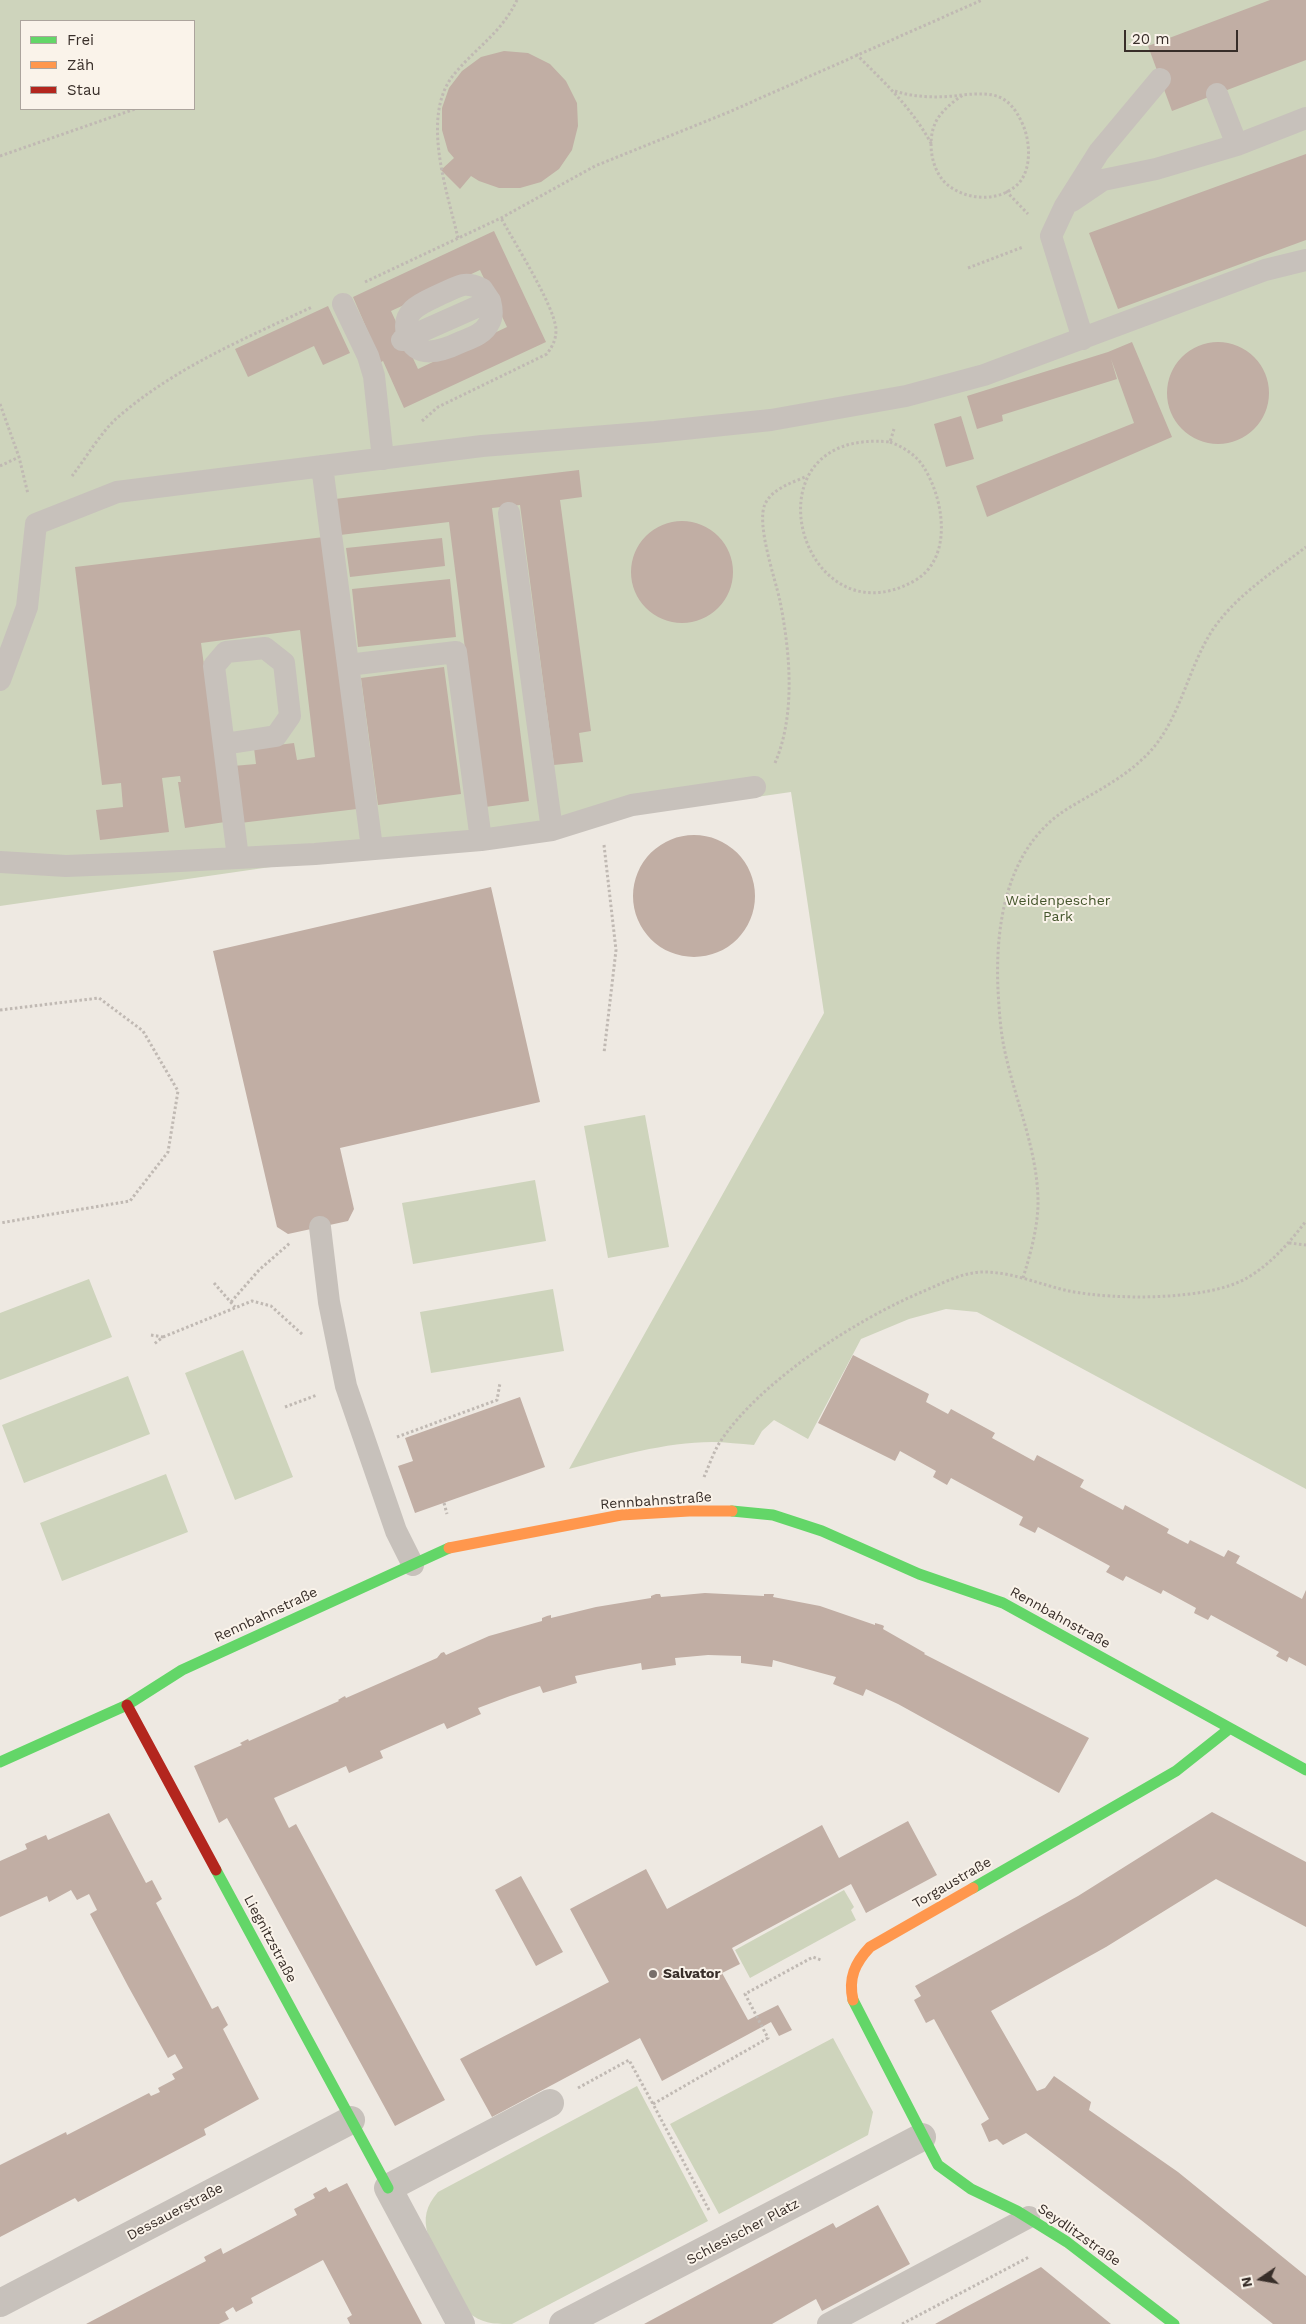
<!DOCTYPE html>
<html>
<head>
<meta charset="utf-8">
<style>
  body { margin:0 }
  #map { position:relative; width:1306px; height:2324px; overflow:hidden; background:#eee9e2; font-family:"Work Sans",sans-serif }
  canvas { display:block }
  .legend { position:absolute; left:20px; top:20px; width:175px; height:90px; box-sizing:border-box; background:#faf3ea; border:1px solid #aca49d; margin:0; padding:6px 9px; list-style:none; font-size:15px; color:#382e29 }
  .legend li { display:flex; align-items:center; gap:10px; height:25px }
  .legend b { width:25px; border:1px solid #aca49d }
  .north { position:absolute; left:1236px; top:2254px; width:50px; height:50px; -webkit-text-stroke:4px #faf3ea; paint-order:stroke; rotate:258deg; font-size:14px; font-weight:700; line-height:20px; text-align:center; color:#382e29 }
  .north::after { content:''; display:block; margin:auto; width:18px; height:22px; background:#382e29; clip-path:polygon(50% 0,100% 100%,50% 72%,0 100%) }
  .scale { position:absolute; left:1124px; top:30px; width:114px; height:22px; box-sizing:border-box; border:2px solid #382e29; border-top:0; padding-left:6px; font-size:15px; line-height:18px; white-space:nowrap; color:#382e29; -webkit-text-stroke:4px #faf3ea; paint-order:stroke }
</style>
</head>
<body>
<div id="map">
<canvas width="1306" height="2324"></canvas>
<ul class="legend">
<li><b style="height:6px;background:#63d668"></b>Frei</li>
<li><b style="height:6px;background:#ff974d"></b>Zäh</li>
<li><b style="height:6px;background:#b3261e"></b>Stau</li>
</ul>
<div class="north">N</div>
<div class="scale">20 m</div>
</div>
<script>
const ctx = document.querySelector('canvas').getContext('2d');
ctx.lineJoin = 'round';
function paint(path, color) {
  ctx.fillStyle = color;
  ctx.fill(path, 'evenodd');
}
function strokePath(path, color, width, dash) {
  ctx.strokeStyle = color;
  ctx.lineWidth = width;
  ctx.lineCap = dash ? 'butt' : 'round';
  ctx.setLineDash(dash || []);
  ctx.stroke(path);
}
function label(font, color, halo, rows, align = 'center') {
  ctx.font = font + ' "Work Sans",sans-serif';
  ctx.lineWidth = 4;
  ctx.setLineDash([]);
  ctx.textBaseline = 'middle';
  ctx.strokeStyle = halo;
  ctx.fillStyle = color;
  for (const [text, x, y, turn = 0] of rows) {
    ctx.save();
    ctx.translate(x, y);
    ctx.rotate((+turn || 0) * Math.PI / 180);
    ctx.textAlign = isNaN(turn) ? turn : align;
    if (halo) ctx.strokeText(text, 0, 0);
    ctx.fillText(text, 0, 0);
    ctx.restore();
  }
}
paint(new Path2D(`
  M 0,0 L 1306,0 L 1306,1489 L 977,1312 L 946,1309 L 909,1319 L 861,1339 L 808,1439 L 774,1420 L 762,1431 L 754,1445 C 740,1444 726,1442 712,1442 C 666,1442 614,1457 569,1469 L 824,1013 L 791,792 L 0,906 ZM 21,21 L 194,21 L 194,109 L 21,109 Z
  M 645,1115 L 669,1247 L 608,1258 L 584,1126 Z
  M 535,1180 L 546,1241 L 413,1264 L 402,1203 Z
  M 89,1279 L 112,1337 L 0,1380 L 0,1313 Z
  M 553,1289 L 564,1351 L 431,1373 L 420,1312 Z
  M 243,1350 L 293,1477 L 235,1500 L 185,1373 Z
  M 128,1376 L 150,1434 L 24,1483 L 2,1425 Z
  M 166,1474 L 188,1532 L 62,1581 L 40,1523 Z
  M 844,1890 L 854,1907 L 851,1910 L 856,1920 L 750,1978 L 735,1950 Z
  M 833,2038 L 873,2112 L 868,2135 L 719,2214 L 670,2124 Z
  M 637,2086 L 708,2221 L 512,2324 C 494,2324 485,2324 470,2314 L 428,2235 C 423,2218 426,2206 438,2192 Z`), '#ced4bc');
paint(new Path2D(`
  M 1270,0 L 1306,0 L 1306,60 L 1172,111 L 1148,46 Z
  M 504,51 L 528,53 L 550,64 L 566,81 L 577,103 L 578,126 L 572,150 L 559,169 L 541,182 L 520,188 L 499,188 L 479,181 L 471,176 L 460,189 L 441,170 L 454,158 L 448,151 L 442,130 L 442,108 L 449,88 L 462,71 L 481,57 Z
  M 1306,154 L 1306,240 L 1118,309 L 1089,233 Z
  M 494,231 L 546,342 L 404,408 L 383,361 L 381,362 L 353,297 ZM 480,270 L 507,327 L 418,369 L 391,311 Z
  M 328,306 L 350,353 L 323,365 L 314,346 L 248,377 L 235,349 Z
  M1167 393a51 51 0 1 1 102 0a51 51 0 1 1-102 0Z
  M 1132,342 L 1172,437 L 987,517 L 976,486 L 1134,423 L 1111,359 L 1117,379 L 1002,415 L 1003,421 L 977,429 L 967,396 L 1108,352 Z
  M 961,416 L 974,459 L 946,467 L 934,424 Z
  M 579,470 L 582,497 L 560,500 L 591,731 L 579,733 L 583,762 L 554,765 L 520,505 L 492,508 L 529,801 L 485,807 L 449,522 L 340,535 L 335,499 Z
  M631 572a51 51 0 1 1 102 0a51 51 0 1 1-102 0Z
  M 324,537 L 357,809 L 240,823 L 233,766 L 256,764 L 254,748 L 294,743 L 297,760 L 315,757 L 300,630 L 201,643 L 225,822 L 185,828 L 178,782 L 181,782 L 180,776 L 162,778 L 169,832 L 100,840 L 96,810 L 123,807 L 121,783 L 102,785 L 75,567 Z
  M 442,538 L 445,566 L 350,577 L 346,548 Z
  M 450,579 L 456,637 L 358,647 L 352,589 Z
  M 444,667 L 461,794 L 378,805 L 361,678 Z
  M633 896a61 61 0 1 1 122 0a61 61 0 1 1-122 0Z
  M 491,887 L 540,1102 L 340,1148 L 354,1209 L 348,1221 L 288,1234 L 277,1227 L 213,951 Z
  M 853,1355 L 929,1394 L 926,1402 L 948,1414 L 951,1409 L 995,1433 L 992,1438 L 1034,1461 L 1037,1455 L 1084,1480 L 1080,1487 L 1123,1510 L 1125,1505 L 1169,1529 L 1167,1533 L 1188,1544 L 1190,1540 L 1224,1557 L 1228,1550 L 1240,1556 L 1236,1563 L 1302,1599 L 1306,1590 L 1306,1666 L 1289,1657 L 1287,1662 L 1276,1656 L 1279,1652 L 1211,1615 L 1208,1620 L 1194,1613 L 1196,1608 L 1163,1590 L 1161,1594 L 1126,1576 L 1123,1581 L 1106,1572 L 1110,1566 L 1038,1527 L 1035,1533 L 1019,1525 L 1023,1517 L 951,1478 L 947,1485 L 933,1477 L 936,1471 L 900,1451 L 895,1461 L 818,1423 Z
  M 520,1397 L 545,1467 L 415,1513 L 398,1466 L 413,1461 L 405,1438 Z
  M 705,1593 L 764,1596 L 764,1594 L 774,1594 L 773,1597 L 820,1606 L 875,1625 L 875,1623 L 882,1625 L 884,1626 L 883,1629 L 925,1653 L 924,1654 L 1089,1738 L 1059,1793 L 898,1704 L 866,1689 L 863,1696 L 833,1684 L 836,1677 L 773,1660 L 772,1667 L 741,1663 L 741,1656 L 708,1655 L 675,1658 L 676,1665 L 642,1670 L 641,1663 L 608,1669 L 575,1676 L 577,1683 L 543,1693 L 540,1686 L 510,1696 L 478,1708 L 481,1714 L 447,1729 L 444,1723 L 380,1751 L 383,1758 L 349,1773 L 346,1766 L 274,1798 L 289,1828 L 296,1824 L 445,2100 L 395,2126 L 227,1818 L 219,1823 L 194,1766 L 242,1745 L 240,1743 L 248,1739 L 249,1741 L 339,1701 L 338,1700 L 343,1697 L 345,1696 L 346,1698 L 437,1658 L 441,1653 L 444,1652 L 446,1655 L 489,1636 L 542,1621 L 542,1618 L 547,1616 L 551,1615 L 551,1618 L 596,1607 L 651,1598 L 651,1596 L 656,1594 L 660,1594 L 661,1597 Z
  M 1212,1812 L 1306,1862 L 1306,1927 L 1216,1879 L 1106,1947 L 991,2011 L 1037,2091 L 1045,2088 L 1054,2076 L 1091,2102 L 1089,2110 L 1178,2172 L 1306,2276 L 1306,2324 L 1273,2324 L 1141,2220 L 1026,2133 L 1003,2145 L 997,2139 L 989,2142 L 981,2124 L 989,2119 L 934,2019 L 926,2023 L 914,2000 L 921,1996 L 915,1986 L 1078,1896 Z
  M 109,1813 L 146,1883 L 152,1880 L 162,1899 L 156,1903 L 212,2009 L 218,2006 L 228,2025 L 223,2029 L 259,2099 L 204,2129 L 206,2135 L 78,2202 L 75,2198 L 0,2237 L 0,2165 L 66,2132 L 67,2135 L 149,2093 L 151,2096 L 160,2092 L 158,2088 L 175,2079 L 172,2074 L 183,2068 L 175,2054 L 168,2058 L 128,1986 L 90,1914 L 97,1910 L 89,1894 L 77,1900 L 71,1890 L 49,1902 L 47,1896 L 0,1917 L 0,1861 L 27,1849 L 25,1844 L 46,1835 L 48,1840 Z
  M 908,1821 L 937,1875 L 866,1913 L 851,1884 L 732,1948 L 740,1964 L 722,1973 L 748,2020 L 778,2005 L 792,2030 L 779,2036 L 771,2022 L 662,2081 L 640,2038 L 492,2117 L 460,2059 L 609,1982 L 570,1909 L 646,1869 L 667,1909 L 822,1825 L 839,1858 Z
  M 521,1876 L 563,1952 L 536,1966 L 495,1890 Z
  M 347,2183 L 422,2324 L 350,2324 L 347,2318 L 352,2315 L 323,2260 L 251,2298 L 253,2303 L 236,2312 L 233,2307 L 225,2312 L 229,2319 L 219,2324 L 86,2324 L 206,2261 L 204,2257 L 221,2248 L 223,2254 L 297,2215 L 294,2209 L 315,2198 L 313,2194 L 326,2187 L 329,2192 Z
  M 878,2205 L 910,2264 L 822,2311 L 816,2299 L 772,2324 L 644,2324 L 833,2223 L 836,2228 Z
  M 1041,2267 L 1111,2324 L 935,2324 L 966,2307 Z`), '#c1aea4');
strokePath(new Path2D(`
  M 856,54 C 886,84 912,108 932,145
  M 895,91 C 916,98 940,98 962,95 C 993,92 1009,93 1023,125 C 1030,141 1032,168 1019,183 C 1001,202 969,201 949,186 C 931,173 925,138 938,118 C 945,108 954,101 963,95
  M 0,156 L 135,109
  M 1006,191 L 1028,214
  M 458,238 C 447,190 419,113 456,72 C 478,46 502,32 517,0
  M 968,268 L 1023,247
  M 365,282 L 501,218 L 595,166 L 729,112 L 982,0
  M 0,404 L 19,457 L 28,494
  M 422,421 L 438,407 L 547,354 C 553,345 556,340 556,329 C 554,305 514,242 501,218
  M 890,442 C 903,447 915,454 923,466 C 944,498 954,559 914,581 C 800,645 740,427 890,442 L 894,429
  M 0,466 L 19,457
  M 72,476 C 86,458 101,432 117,418 C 174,368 244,339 312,307
  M 775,763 C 796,714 790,652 780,601 C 775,578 756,524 765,504 C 772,489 791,483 805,477
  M 604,845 L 616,950 L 604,1053
  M 0,1010 L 99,998 L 143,1031 L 178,1091 L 168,1152 L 130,1201 L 0,1223
  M 1289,1243 L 1306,1245
  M 1023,1278 C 1030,1255 1037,1231 1038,1206 C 1039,1150 1013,1097 1003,1042 C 1000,1025 999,1007 998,990 C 995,923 1007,847 1067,809 C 1100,789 1137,772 1160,739 C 1182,707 1190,667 1210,634 C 1233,597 1272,573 1306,547
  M 214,1283 L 235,1307
  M 231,1302 L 259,1270 L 290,1243
  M 151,1335 L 163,1337 L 154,1344
  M 163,1337 L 252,1301 L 271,1306 L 303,1335
  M 285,1407 L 317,1395
  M 397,1437 L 497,1400 L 500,1383
  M 704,1477 C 709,1466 713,1453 720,1442 C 760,1381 857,1319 924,1291 C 943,1283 963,1272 984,1272 C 1013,1272 1041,1285 1069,1291 C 1114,1300 1207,1301 1247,1278 C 1271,1264 1290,1242 1306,1221
  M 444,1503 L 447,1514
  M 578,2088 L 629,2060 L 653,2104
  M 709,2210 L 653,2104 L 768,2038 L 745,1994 L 813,1957 L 821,1960
  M 902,2324 L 1029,2257`), '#c0b9b3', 3, [2.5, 2.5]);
strokePath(new Path2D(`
  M 1217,94 L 1237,145
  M 1072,201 L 1103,180 L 1156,169 L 1237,145 L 1306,118
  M 343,304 L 368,356 L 374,376 L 383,459
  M 1083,339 L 1051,236 L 1065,206 L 1099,152 L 1160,79
  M 402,340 L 409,337 L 490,301 L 482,289 C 476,286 469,284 463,285 C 456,287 448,291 441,294 C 425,302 401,309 407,333 C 415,361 442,351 461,342 C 471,338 484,334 489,323 C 493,316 492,309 490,301
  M 322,466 L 372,848
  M 509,513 L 552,830
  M 348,665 L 456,652 L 481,840
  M 0,680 L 27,607 L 36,524 L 117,492 L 482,446 L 655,432 L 771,420 L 906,396 L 984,375 L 1265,270 L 1306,260
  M 224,744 L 276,736 L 290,716 L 284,663 L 265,648 L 226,652 L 214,666 L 238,858
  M 0,862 L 66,866 L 141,863 L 315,854 L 481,840 L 552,830 L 632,805 L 755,787
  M 320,1227 L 329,1302 L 346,1386 L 396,1531 L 413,1565
  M 828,2324 L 1029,2217`), '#c7c1bb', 22);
strokePath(new Path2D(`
  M 0,2303 L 351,2120
  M 461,2324 L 388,2188 L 550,2103
  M 563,2324 L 922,2137`), '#c7c1bb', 28);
strokePath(new Path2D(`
  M 732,1511 L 773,1515 L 822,1531 L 919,1574 L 1003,1603 L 1306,1770
  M 0,1762 L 127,1705 L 182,1670 L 449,1548
  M 216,1870 L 388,2188
  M 973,1888 L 1176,1771 L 1229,1729
  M 853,2000 L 938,2165 L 971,2189 L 1017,2211 L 1067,2242 L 1174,2324`), '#63d668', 11);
strokePath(new Path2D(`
  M 449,1548 L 621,1515 L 689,1511 L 732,1511
  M 853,2000 C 848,1978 855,1963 870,1947 L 973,1888`), '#ff974d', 11);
strokePath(new Path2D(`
  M 127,1705 L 216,1870`), '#b3261e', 11);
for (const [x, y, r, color] of [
  [653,1974,5,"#786f6a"]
]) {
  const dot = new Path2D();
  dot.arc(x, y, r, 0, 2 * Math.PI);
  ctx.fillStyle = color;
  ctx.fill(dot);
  strokePath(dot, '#faf3ea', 2);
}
label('14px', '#45562d', '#faf3ea', [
  ["Weidenpescher",1058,901],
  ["Park",1058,917]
]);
label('14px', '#382e29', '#faf3ea', [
  ["Rennbahnstraße",656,1501,-4],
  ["Rennbahnstraße",266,1615,-25],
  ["Rennbahnstraße",1060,1618,29],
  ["Torgaustraße",952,1883,-30],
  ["Liegnitzstraße",270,1939,62],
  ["Dessauerstraße",175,2212,-28],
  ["Schlesischer Platz",743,2232,-28],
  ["Seydlitzstraße",1079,2235,35]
]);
label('bold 14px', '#382e29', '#faf3ea', [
  ["Salvator",663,1974]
], 'left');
</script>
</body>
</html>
